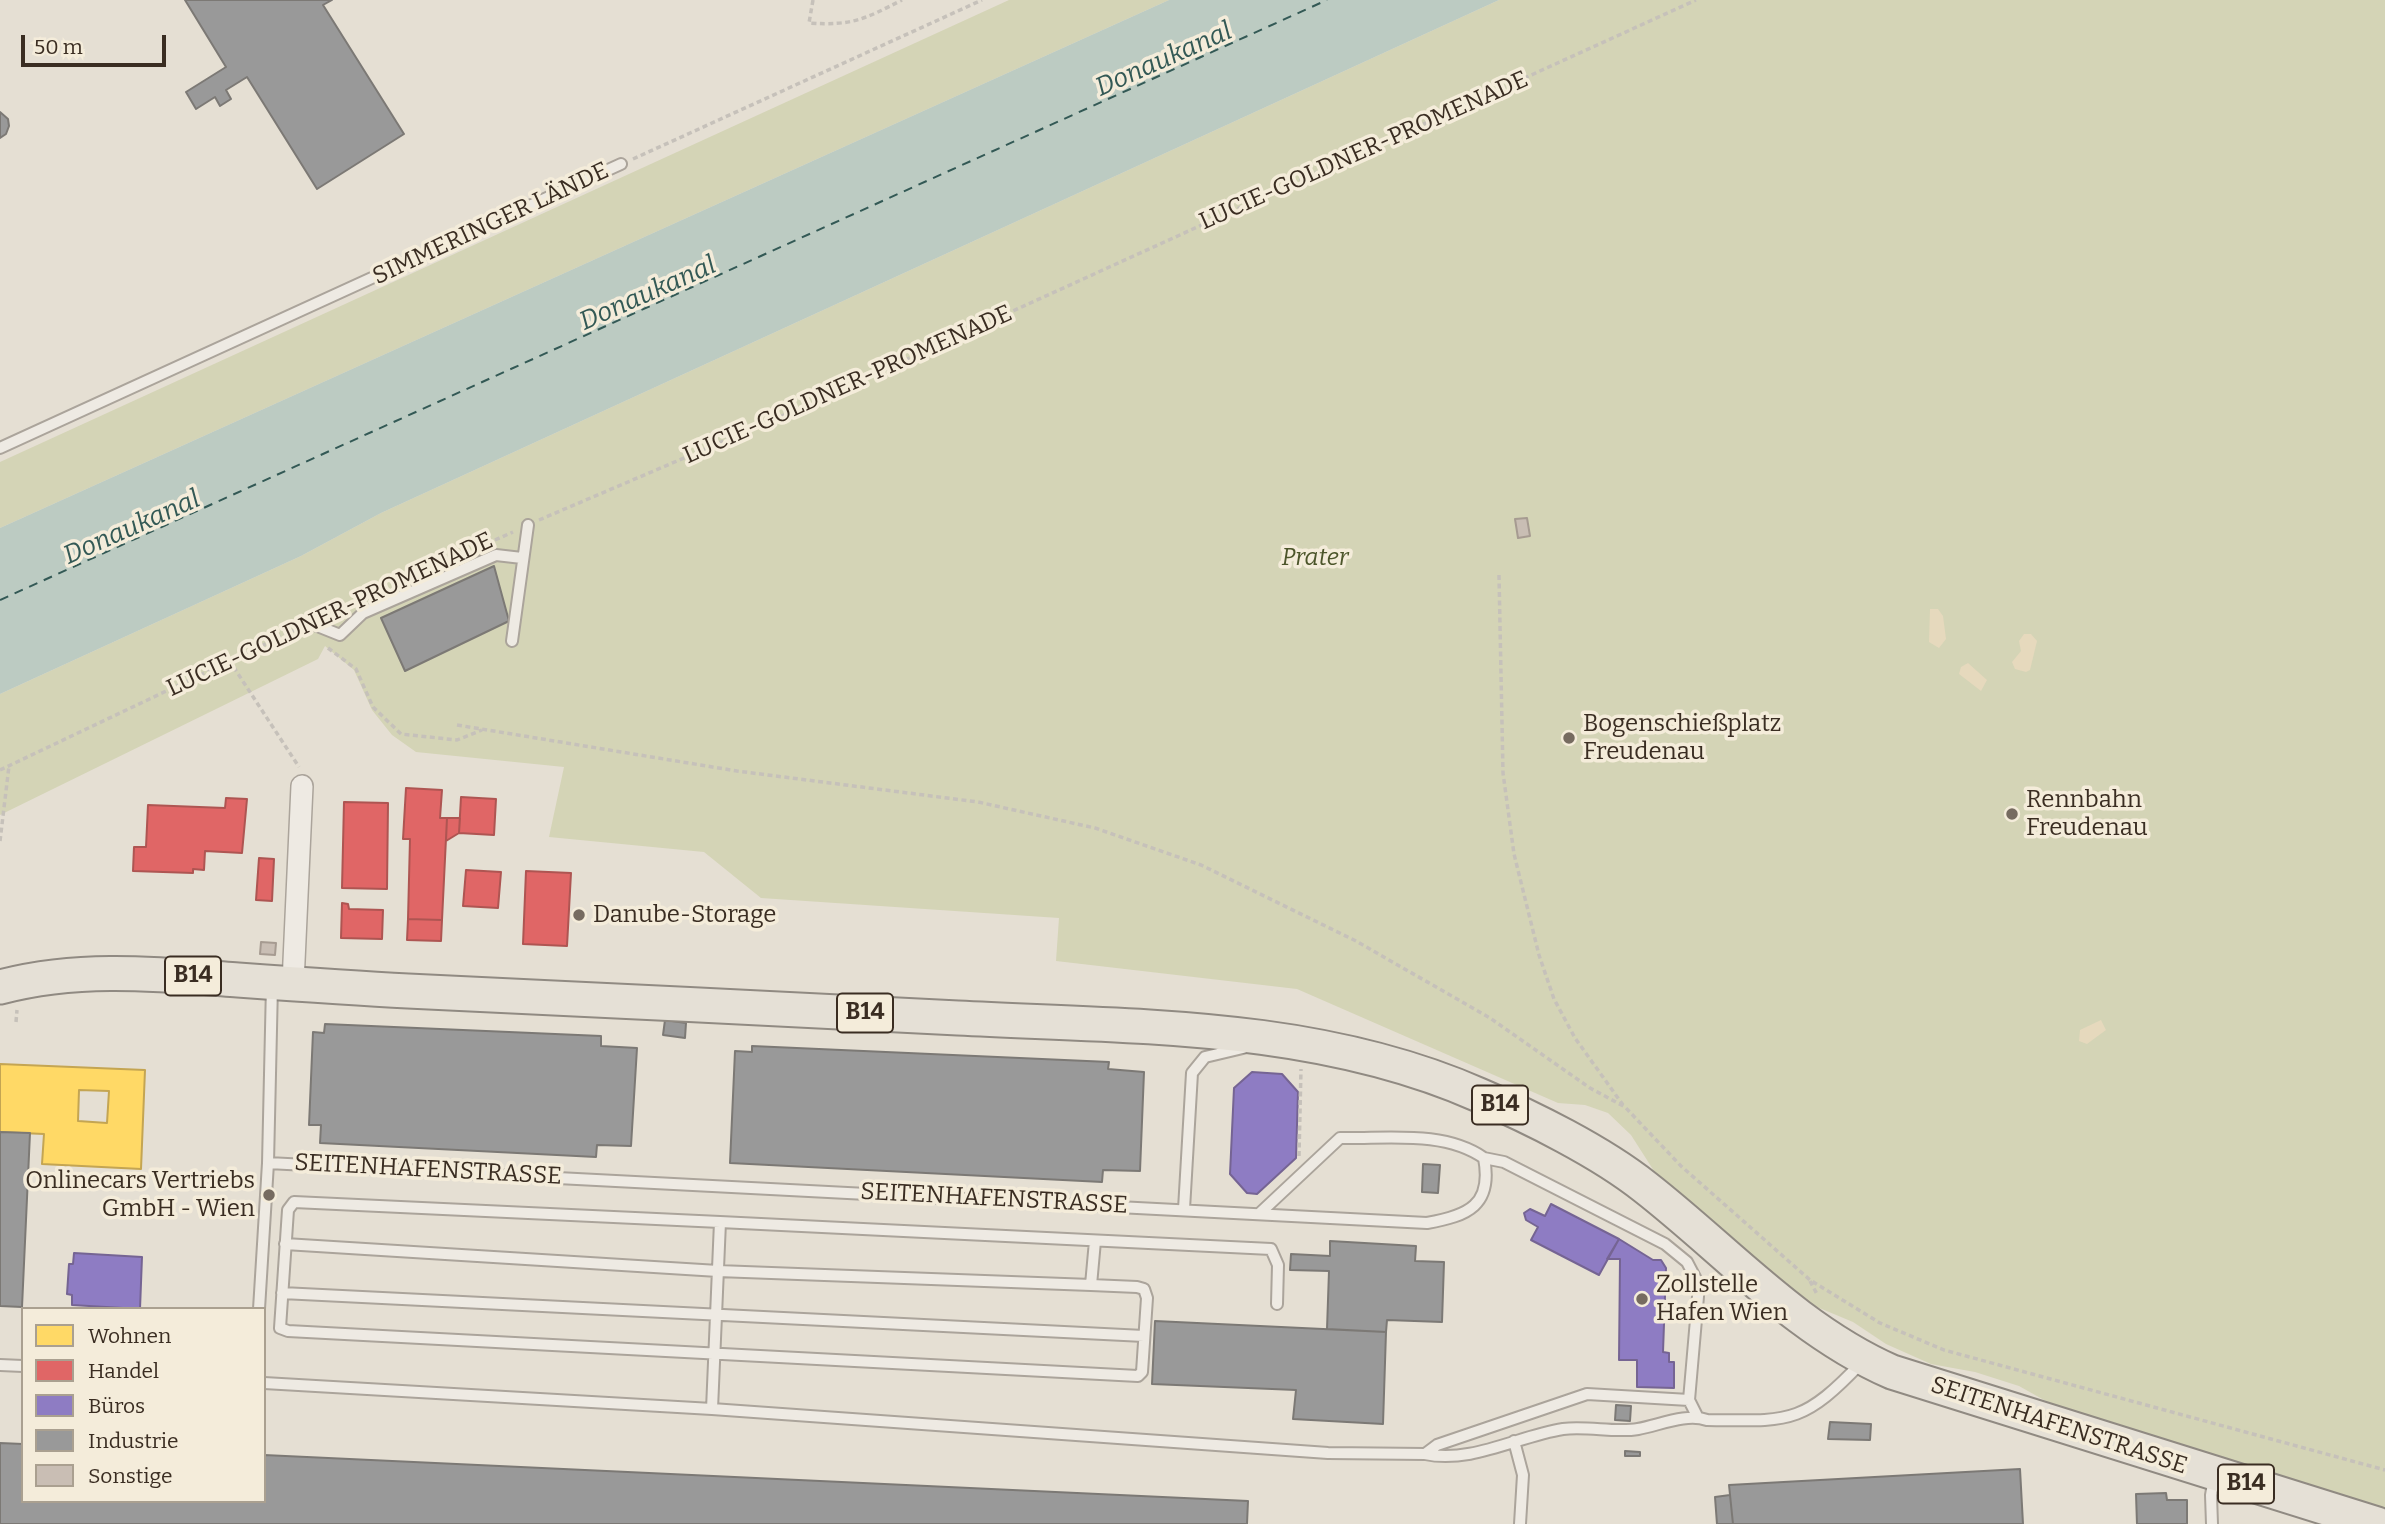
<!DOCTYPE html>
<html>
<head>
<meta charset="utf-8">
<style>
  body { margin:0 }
  #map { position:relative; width:2385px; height:1524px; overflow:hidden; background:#e5dfd3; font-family:Bitter,serif }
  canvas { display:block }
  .legend { position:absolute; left:21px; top:1307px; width:245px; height:196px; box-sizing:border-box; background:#f4ecda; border:2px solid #aaa090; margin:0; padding:9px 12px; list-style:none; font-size:21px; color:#3a2d22 }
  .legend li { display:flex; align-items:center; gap:14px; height:35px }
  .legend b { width:35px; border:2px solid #aaa090 }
  .scale { position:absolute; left:21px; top:35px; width:145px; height:32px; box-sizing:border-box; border:4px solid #3a2d22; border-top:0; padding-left:9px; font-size:21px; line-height:24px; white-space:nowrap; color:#3a2d22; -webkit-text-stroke:5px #f4ecda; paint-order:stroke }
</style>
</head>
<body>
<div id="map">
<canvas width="2385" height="1524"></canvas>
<ul class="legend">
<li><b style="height:19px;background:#ffd966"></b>Wohnen</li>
<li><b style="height:19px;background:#e06666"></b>Handel</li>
<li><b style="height:19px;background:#8e7cc3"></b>Büros</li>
<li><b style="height:19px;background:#999"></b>Industrie</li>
<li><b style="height:19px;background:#c9beb4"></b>Sonstige</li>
</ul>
<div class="scale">50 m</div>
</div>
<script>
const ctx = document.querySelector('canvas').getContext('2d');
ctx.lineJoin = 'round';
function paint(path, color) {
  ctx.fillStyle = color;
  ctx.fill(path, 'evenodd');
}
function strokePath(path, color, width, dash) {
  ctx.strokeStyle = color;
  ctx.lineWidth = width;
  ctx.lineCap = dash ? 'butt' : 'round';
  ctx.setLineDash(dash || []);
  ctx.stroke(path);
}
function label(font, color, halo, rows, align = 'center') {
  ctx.font = font + ' Bitter,serif';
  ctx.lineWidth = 7;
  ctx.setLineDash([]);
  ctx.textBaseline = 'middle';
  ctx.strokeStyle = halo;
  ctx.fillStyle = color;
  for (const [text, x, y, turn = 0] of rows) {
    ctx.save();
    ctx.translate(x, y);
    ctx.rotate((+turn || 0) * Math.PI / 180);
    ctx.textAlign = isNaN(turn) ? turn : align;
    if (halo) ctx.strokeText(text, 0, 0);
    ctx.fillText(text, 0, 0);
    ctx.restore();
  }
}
paint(new Path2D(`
  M 1009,0 L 1169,0 L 0,528 L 0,462 Z
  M 1499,0 L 2385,0 L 2385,1510 L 2069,1414 L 2019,1386 L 1975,1372 L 1931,1364 L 1886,1344 L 1853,1322 L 1805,1302 L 1654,1171 L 1631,1135 L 1608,1113 L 1585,1105 L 1558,1103 L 1297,989 L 1056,961 L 1059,918 L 761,898 L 704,852 L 549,837 L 564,767 L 416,752 L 392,735 L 372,710 L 354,670 L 325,646 L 318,659 L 0,815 L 0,694 L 301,556 L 381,513 Z`), '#d4d4b6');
paint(new Path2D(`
  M 1930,609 L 1938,609 L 1943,616 L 1946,639 L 1939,648 L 1929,642 Z
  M 2024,634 L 2031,634 L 2037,641 L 2030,670 L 2026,672 L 2015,669 L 2012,662 L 2021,651 L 2019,641 Z
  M 1968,663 L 1987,680 L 1981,691 L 1959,674 L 1961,667 Z
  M 2101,1020 L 2106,1030 L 2087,1044 L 2079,1041 L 2080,1030 Z`), '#e6d9bd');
paint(new Path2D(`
  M 1169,0 L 1499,0 L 381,513 L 301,556 L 0,694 L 0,528 Z`), '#bccbc2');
const homes = new Path2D(`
  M 0,1064 L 145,1070 L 141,1169 L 42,1164 L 44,1134 L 0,1132 ZM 79,1090 L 109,1091 L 107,1123 L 78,1121 Z`);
paint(homes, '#ffd966');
strokePath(homes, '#c4a552', 2);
const shops = new Path2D(`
  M 406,788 L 442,790 L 440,818 L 447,818 L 442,920 L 408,919 L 410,839 L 403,839 Z
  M 461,797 L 496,799 L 494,835 L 459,833 Z
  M 226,798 L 247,799 L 242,853 L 205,851 L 204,870 L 193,869 L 193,873 L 133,871 L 134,847 L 146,847 L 148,805 L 225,808 Z
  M 344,802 L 388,803 L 387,889 L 342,888 Z
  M 447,818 L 460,818 L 459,833 L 446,841 Z
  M 259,858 L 274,859 L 272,901 L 256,900 Z
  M 466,870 L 501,872 L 498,908 L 463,906 Z
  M 526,871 L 571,873 L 567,946 L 523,944 Z
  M 342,903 L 348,904 L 349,909 L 383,910 L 382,939 L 341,938 Z
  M 408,919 L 442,920 L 441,941 L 407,940 Z`);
paint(shops, '#e06666');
strokePath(shops, '#ae5552', 2);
const offices = new Path2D(`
  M 1252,1072 L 1282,1074 L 1298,1092 L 1296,1158 L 1257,1194 L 1247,1193 L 1230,1174 L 1234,1088 Z
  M 1551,1204 L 1619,1239 L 1599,1275 L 1531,1240 L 1538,1227 L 1526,1220 L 1524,1213 L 1530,1209 L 1545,1216 Z
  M 1619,1239 L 1653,1260 L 1661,1260 L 1666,1268 L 1663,1352 L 1669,1353 L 1669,1362 L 1674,1362 L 1674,1388 L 1637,1387 L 1637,1360 L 1619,1360 L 1620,1259 L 1607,1259 Z
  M 74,1253 L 142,1257 L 140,1309 L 72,1305 L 72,1295 L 67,1294 L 69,1264 L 73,1264 Z`);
paint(offices, '#8e7cc3');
strokePath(offices, '#756493', 2);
const industry = new Path2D(`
  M 185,0 L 332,0 L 323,5 L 404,134 L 317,189 L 247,77 L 226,90 L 231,99 L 220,106 L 215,97 L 196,109 L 186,92 L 226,67 Z
  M 0,112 L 8,119 L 9,126 L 6,134 L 0,138 Z
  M 494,566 L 509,621 L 405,671 L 381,618 Z
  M 665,1020 L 686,1023 L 685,1038 L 663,1035 Z
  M 325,1024 L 601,1036 L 601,1046 L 637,1048 L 631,1146 L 597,1145 L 596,1157 L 320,1143 L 321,1125 L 309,1125 L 313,1032 L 324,1033 Z
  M 752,1046 L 1109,1062 L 1108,1069 L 1144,1072 L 1140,1171 L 1103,1170 L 1102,1182 L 730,1163 L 735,1051 L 752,1052 Z
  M 0,1132 L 30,1133 L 22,1307 L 0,1306 Z
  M 1423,1164 L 1440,1165 L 1438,1193 L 1422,1192 Z
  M 1330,1241 L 1416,1246 L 1415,1261 L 1444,1262 L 1442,1322 L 1387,1320 L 1386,1332 L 1327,1329 L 1329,1271 L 1290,1270 L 1291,1254 L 1330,1256 Z
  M 1155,1321 L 1386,1332 L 1383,1424 L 1293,1419 L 1296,1390 L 1152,1384 Z
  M 1616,1405 L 1631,1406 L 1630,1421 L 1615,1420 Z
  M 1830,1422 L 1871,1424 L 1870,1440 L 1828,1439 Z
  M 0,1443 L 23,1444 L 23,1501 L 264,1501 L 264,1455 L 1248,1501 L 1247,1524 L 0,1524 Z
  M 1625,1451 L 1640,1452 L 1640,1456 L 1625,1456 Z
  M 2020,1469 L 2023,1524 L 1733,1524 L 1729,1485 Z
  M 2166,1493 L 2167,1500 L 2187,1500 L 2187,1524 L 2137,1524 L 2136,1494 Z
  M 1730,1495 L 1733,1524 L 1717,1524 L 1715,1497 Z`);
paint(industry, '#999');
strokePath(industry, '#7c7975', 2);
strokePath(new Path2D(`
  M 0,600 L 1327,0`), '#335955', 2, [9, 7]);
const building = new Path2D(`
  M 1527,518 L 1530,536 L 1518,538 L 1515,519 Z
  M 261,942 L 276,943 L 275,955 L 260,954 Z`);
paint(building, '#c9beb4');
strokePath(building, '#a69b91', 2);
const service = new Path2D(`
  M 0,448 L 621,164
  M 310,623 L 340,635 L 363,613 L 496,555 L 522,558
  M 512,641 L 528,525
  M 272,985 L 268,1163 L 1427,1223 C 1468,1216 1493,1205 1484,1158 L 1504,1162 L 1665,1244 L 1687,1262 L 1699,1285 L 1689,1400 L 1697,1416
  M 1184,1209 L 1192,1073 L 1205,1057 L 1243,1048
  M 1260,1213 L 1340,1138 C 1387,1139 1444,1130 1484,1158
  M 720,1222 L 294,1202 L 288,1210 L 280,1328 L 288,1331 L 1138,1376 L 1142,1372 L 1147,1298 L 1144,1289 L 1137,1287 L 1091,1285 L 1095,1241
  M 285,1244 L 718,1271 L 1091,1285
  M 282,1293 L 1144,1336
  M 259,1309 L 268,1163
  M 0,1365 L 23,1366
  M 264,1383 L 712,1409 L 1328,1453 L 1425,1454 C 1471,1464 1518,1436 1563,1429 C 1588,1426 1616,1433 1638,1429 C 1660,1425 1686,1413 1707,1420 C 1790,1421 1802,1425 1862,1362
  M 712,1409 L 720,1222 L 1271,1249 L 1278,1265 L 1277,1304
  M 1514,1441 L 1523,1475 L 1520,1524
  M 1425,1454 L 1437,1445 L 1587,1394 L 1689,1400
  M 2212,1524 L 2211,1495 L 2214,1478`);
const minor = new Path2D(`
  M 293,983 L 302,786`);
const primary = new Path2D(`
  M 0,987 C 79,966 158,974 238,980 C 295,984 352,988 408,991 C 591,999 775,1009 958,1018 C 1133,1027 1316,1023 1479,1095 C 1531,1117 1601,1152 1645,1187 C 1726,1250 1796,1330 1892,1372 L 2377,1524`);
strokePath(service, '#aba49b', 14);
strokePath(minor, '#aba49b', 24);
strokePath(primary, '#908a82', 37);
strokePath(new Path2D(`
  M 813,0 L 809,23 C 852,26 865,19 902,0
  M 633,159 L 982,0
  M 539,520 L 780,417 L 1696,0
  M 495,540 L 513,532
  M 1499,575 L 1503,773 L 1514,854 L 1539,955 L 1554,999 L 1575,1038 L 1623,1105
  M 329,615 L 347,606
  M 328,648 L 356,669 L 373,707 L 401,734 L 457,740 L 482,730
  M 229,660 L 299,767
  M 457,725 L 737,771 L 978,802 L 1095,828 L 1201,865 L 1356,941 L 1490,1018 L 1590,1088 L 1625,1107 L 1681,1166 L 1810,1280 L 1880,1323 L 1944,1350 L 2385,1470
  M 0,770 L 299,628
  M 0,841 L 9,766
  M 16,1022 L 17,1010
  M 1299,1156 L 1301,1069
  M 1810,1281 L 1818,1296`), '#c6c1ba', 3.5, [5, 3.5]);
strokePath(service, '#eeeae3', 10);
strokePath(minor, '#eeeae3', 21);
strokePath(primary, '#e5e0d6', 33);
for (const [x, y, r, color] of [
  [1569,738,7,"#766b60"],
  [2012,814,7,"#766b60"],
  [579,915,7,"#766b60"],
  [269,1195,7,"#766b60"],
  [1642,1299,7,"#766b60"]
]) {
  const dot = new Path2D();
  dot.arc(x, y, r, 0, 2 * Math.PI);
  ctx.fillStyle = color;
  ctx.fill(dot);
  strokePath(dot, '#f4ecda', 2.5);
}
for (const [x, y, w] of [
  [193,976,56],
  [865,1013,56],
  [1500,1105,56],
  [2246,1484,56]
]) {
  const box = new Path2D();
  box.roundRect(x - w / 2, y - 19.5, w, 39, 5);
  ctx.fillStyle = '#f4ecda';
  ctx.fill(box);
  strokePath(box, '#3a2d22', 2);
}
label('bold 23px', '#3a2d22', null, [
  ["B14",193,976],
  ["B14",865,1013],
  ["B14",1500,1105],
  ["B14",2246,1484]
]);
label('24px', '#3a2d22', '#f4ecda', [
  ["LUCIE-GOLDNER-PROMENADE",1364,151,-24],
  ["SIMMERINGER LÄNDE",491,224,-25],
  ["LUCIE-GOLDNER-PROMENADE",848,385,-24],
  ["LUCIE-GOLDNER-PROMENADE",330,615,-25],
  ["SEITENHAFENSTRASSE",428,1170,3],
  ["SEITENHAFENSTRASSE",994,1199,3],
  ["SEITENHAFENSTRASSE",2059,1426,18]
]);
label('italic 24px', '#4c552a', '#f4ecda', [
  ["Prater",1315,558]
]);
label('24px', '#3a2d22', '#f4ecda', [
  ["Bogenschießplatz",1583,724],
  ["Freudenau",1583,752],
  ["Rennbahn",2026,800],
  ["Freudenau",2026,828],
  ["Danube-Storage",593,915],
  ["Onlinecars Vertriebs",255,1181,"right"],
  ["GmbH - Wien",255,1209,"right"],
  ["Zollstelle",1656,1285],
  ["Hafen Wien",1656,1313]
], 'left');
label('italic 26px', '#335955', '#f4ecda', [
  ["Donaukanal",1164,60,-24],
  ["Donaukanal",648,294,-24],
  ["Donaukanal",132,528,-24]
]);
</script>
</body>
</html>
